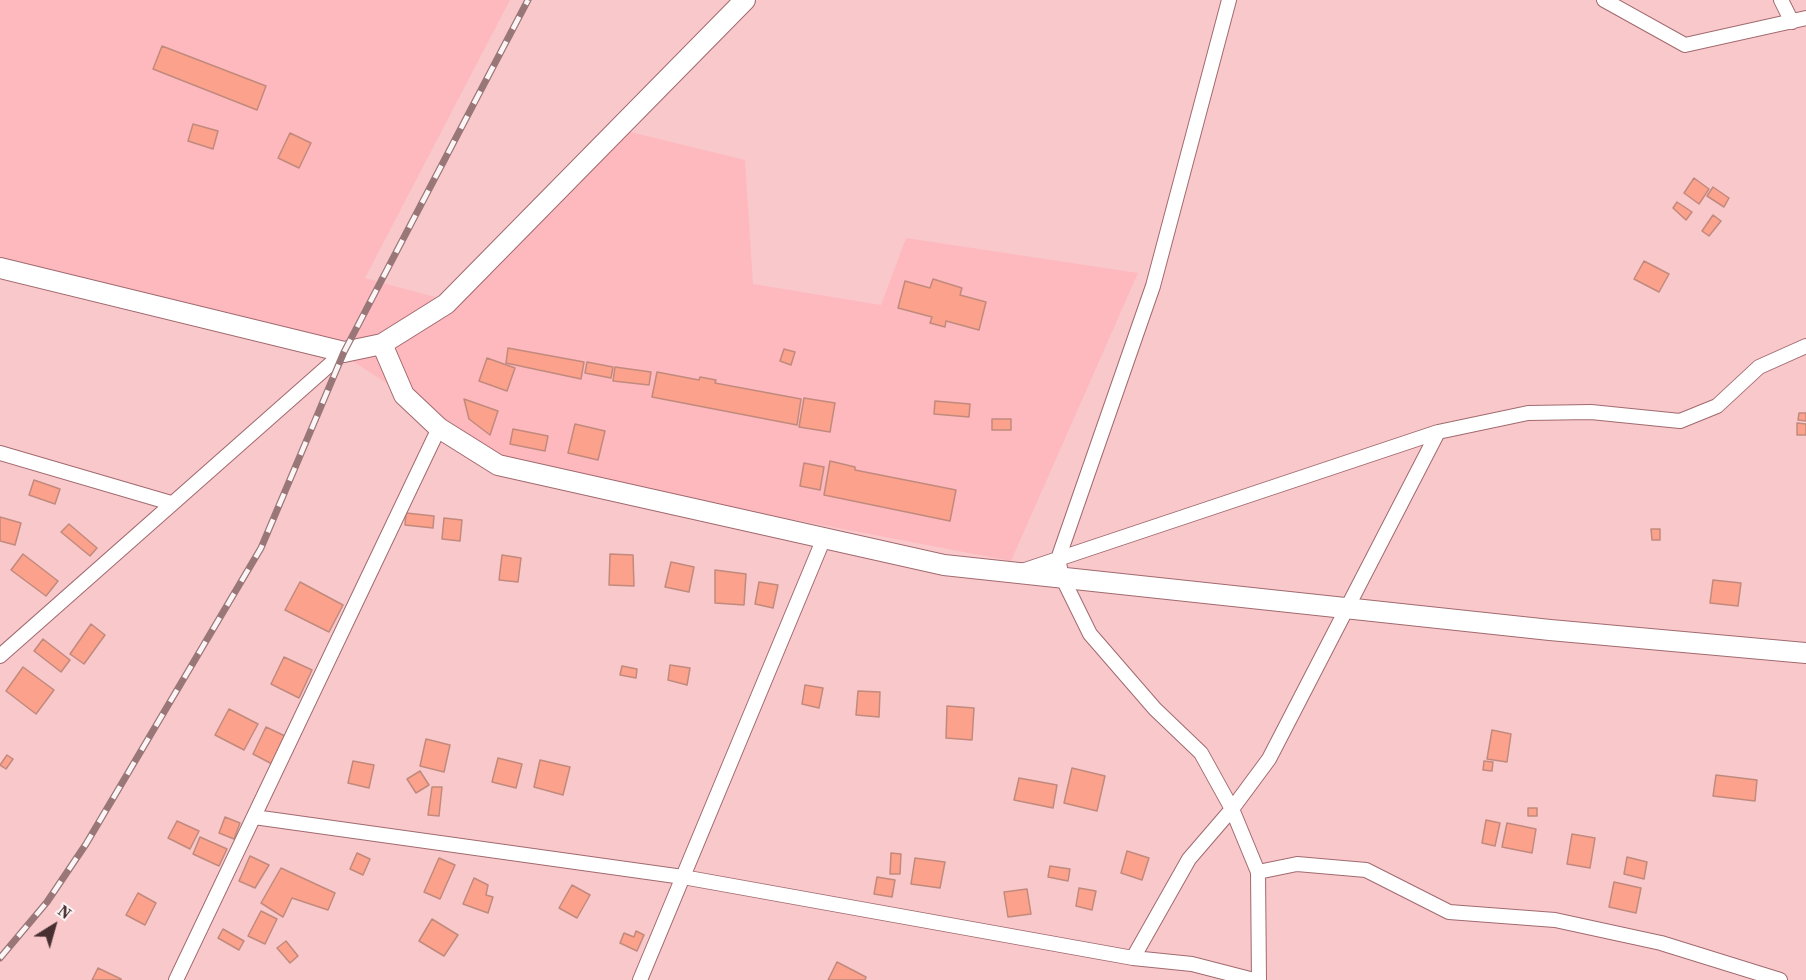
<!DOCTYPE html>
<html>
<head>
<meta charset="utf-8">
<style>
  body { margin:0 }
  #map { position:relative; width:1806px; height:980px; overflow:hidden; background:#f9c8cb; font-family:"Source Serif 4",serif }
  canvas { display:block }
  .north { position:absolute; left:24px; top:896px; width:60px; height:60px; -webkit-text-stroke:4px #fcf5f6; paint-order:stroke; rotate:37deg; font-size:16px; font-weight:700; line-height:24px; text-align:center; color:#483032 }
  .north::after { content:''; display:block; margin:auto; width:21px; height:27px; background:#483032; clip-path:polygon(50% 0,100% 100%,50% 72%,0 100%) }
</style>
</head>
<body>
<div id="map">
<canvas width="1806" height="980"></canvas>
<div class="north">N</div>
</div>
<script>
const ctx = document.querySelector('canvas').getContext('2d');
ctx.lineJoin = 'round';
function paint(path, color) {
  ctx.fillStyle = color;
  ctx.fill(path, 'evenodd');
}
function strokePath(path, color, width, dash) {
  ctx.strokeStyle = color;
  ctx.lineWidth = width;
  ctx.lineCap = dash ? 'butt' : 'round';
  ctx.setLineDash(dash || []);
  ctx.stroke(path);
}
paint(new Path2D(`
  M 0,0 L 510,0 L 365,278 L 442,299 L 614,128 L 745,160 L 753,284 L 881,305 L 906,238 L 1138,273 L 1011,561 L 670,496 L 502,458 L 351,360 L 0,270 Z`), '#feb9be');
const building = new Path2D(`
  M 162,46 L 266,86 L 257,110 L 153,69 Z
  M 193,124 L 218,131 L 213,149 L 188,141 Z
  M 290,133 L 311,143 L 299,168 L 278,158 Z
  M 1694,178 L 1709,189 L 1699,204 L 1684,193 Z
  M 1713,187 L 1729,198 L 1724,207 L 1707,196 Z
  M 1677,202 L 1692,212 L 1686,220 L 1673,208 Z
  M 1713,215 L 1721,221 L 1709,236 L 1702,231 Z
  M 1644,261 L 1669,274 L 1659,292 L 1634,279 Z
  M 933,279 L 962,288 L 960,295 L 986,302 L 979,330 L 946,321 L 945,327 L 930,323 L 932,317 L 898,308 L 905,281 L 930,288 Z
  M 508,348 L 584,362 L 581,379 L 506,363 Z
  M 784,349 L 795,352 L 791,365 L 780,361 Z
  M 487,358 L 515,368 L 507,391 L 479,381 Z
  M 587,362 L 613,367 L 611,378 L 585,373 Z
  M 615,367 L 651,372 L 649,385 L 613,381 Z
  M 657,372 L 699,380 L 700,377 L 716,380 L 715,383 L 801,399 L 797,425 L 652,397 Z
  M 804,398 L 835,403 L 830,432 L 799,427 Z
  M 464,399 L 498,411 L 490,435 L 469,419 Z
  M 935,401 L 970,404 L 969,417 L 934,414 Z
  M 1799,413 L 1806,413 L 1806,421 L 1798,420 Z
  M 992,419 L 1011,419 L 1011,430 L 992,430 Z
  M 1797,423 L 1806,424 L 1806,435 L 1797,435 Z
  M 575,424 L 605,431 L 598,460 L 568,453 Z
  M 513,429 L 548,436 L 545,451 L 510,444 Z
  M 830,461 L 855,467 L 855,470 L 956,490 L 950,521 L 824,495 Z
  M 804,463 L 824,467 L 820,490 L 800,486 Z
  M 34,480 L 60,489 L 55,504 L 29,495 Z
  M 406,513 L 434,516 L 433,528 L 405,525 Z
  M 0,517 L 21,523 L 15,545 L 0,541 Z
  M 444,518 L 462,520 L 460,541 L 442,539 Z
  M 69,524 L 97,548 L 90,556 L 61,532 Z
  M 1651,529 L 1660,529 L 1660,540 L 1652,540 Z
  M 23,554 L 58,581 L 46,596 L 11,570 Z
  M 610,554 L 633,555 L 634,586 L 609,585 Z
  M 502,555 L 521,558 L 518,582 L 499,580 Z
  M 671,562 L 694,567 L 689,592 L 665,587 Z
  M 715,570 L 746,574 L 744,605 L 715,603 Z
  M 1713,580 L 1741,583 L 1738,606 L 1710,603 Z
  M 300,582 L 343,605 L 329,632 L 285,610 Z
  M 759,582 L 778,585 L 773,608 L 755,604 Z
  M 91,624 L 105,635 L 84,664 L 70,654 Z
  M 43,639 L 70,660 L 61,672 L 34,651 Z
  M 284,657 L 312,670 L 299,698 L 271,684 Z
  M 670,665 L 690,668 L 687,685 L 668,680 Z
  M 622,666 L 637,669 L 636,678 L 620,675 Z
  M 23,667 L 54,690 L 36,714 L 6,691 Z
  M 805,685 L 823,688 L 819,708 L 802,704 Z
  M 858,691 L 880,692 L 879,717 L 856,715 Z
  M 947,706 L 974,708 L 972,740 L 946,738 Z
  M 229,709 L 258,724 L 244,750 L 215,735 Z
  M 266,727 L 285,736 L 272,764 L 253,754 Z
  M 1492,730 L 1511,734 L 1507,762 L 1487,759 Z
  M 426,739 L 450,745 L 444,772 L 420,766 Z
  M 7,755 L 13,759 L 6,769 L 0,765 Z
  M 498,758 L 522,764 L 516,788 L 492,782 Z
  M 540,760 L 570,767 L 563,795 L 534,787 Z
  M 353,761 L 374,765 L 369,788 L 348,783 Z
  M 1484,761 L 1493,762 L 1492,771 L 1483,770 Z
  M 1072,768 L 1105,776 L 1097,811 L 1064,803 Z
  M 420,771 L 429,785 L 416,793 L 407,779 Z
  M 1716,775 L 1757,780 L 1755,801 L 1713,796 Z
  M 1019,778 L 1057,785 L 1053,808 L 1014,800 Z
  M 432,787 L 442,787 L 439,816 L 428,815 Z
  M 1528,808 L 1537,808 L 1537,816 L 1528,816 Z
  M 225,817 L 240,823 L 234,839 L 219,833 Z
  M 1486,820 L 1500,823 L 1495,846 L 1482,843 Z
  M 177,821 L 199,831 L 190,849 L 168,838 Z
  M 1507,823 L 1536,829 L 1532,853 L 1502,847 Z
  M 1572,834 L 1595,838 L 1590,868 L 1567,864 Z
  M 200,837 L 227,849 L 219,866 L 193,854 Z
  M 1127,851 L 1149,858 L 1142,880 L 1121,873 Z
  M 357,853 L 370,859 L 363,875 L 350,869 Z
  M 891,853 L 901,854 L 900,874 L 890,874 Z
  M 250,856 L 269,865 L 255,888 L 239,881 Z
  M 1627,857 L 1647,862 L 1644,879 L 1624,874 Z
  M 439,858 L 455,865 L 440,899 L 424,892 Z
  M 915,858 L 945,862 L 940,888 L 911,884 Z
  M 1050,866 L 1070,869 L 1068,881 L 1048,877 Z
  M 281,868 L 335,893 L 328,910 L 292,898 L 283,917 L 261,903 Z
  M 877,877 L 895,880 L 892,897 L 874,894 Z
  M 474,878 L 488,885 L 486,895 L 493,897 L 488,913 L 463,904 Z
  M 1614,882 L 1641,888 L 1636,913 L 1609,907 Z
  M 572,885 L 590,895 L 577,918 L 559,908 Z
  M 1079,888 L 1096,891 L 1092,910 L 1076,906 Z
  M 1027,889 L 1031,914 L 1008,917 L 1004,892 Z
  M 138,893 L 156,903 L 145,925 L 126,915 Z
  M 261,911 L 277,919 L 265,944 L 248,936 Z
  M 432,919 L 458,935 L 444,956 L 419,941 Z
  M 223,929 L 244,941 L 239,950 L 218,938 Z
  M 636,931 L 644,935 L 637,951 L 620,943 L 624,933 L 634,937 Z
  M 286,941 L 298,956 L 290,963 L 277,948 Z
  M 837,962 L 866,977 L 865,980 L 828,980 Z
  M 98,968 L 121,979 L 121,980 L 92,980 Z`);
paint(building, '#fba18c');
strokePath(building, '#c18a7d', 1.5);
const minor = new Path2D(`
  M 1229,0 L 1153,286 L 1058,559 L 1062,577 L 1090,634 L 1155,709 L 1201,753 L 1232,809 L 1258,872 L 1259,980
  M 1604,0 L 1685,45 L 1806,18
  M 1781,0 L 1792,22
  M 0,453 L 171,503
  M 1022,571 L 1438,432 L 1528,413 L 1591,412 L 1680,421 L 1717,406 L 1759,367 L 1806,346
  M 0,656 L 344,352
  M 254,817 L 683,877 L 1133,958 L 1192,964 L 1254,980
  M 1258,872 L 1297,864 L 1366,870 L 1449,912 L 1555,920 L 1661,943 L 1780,980
  M 1133,958 L 1189,859 L 1232,809 L 1269,759 L 1438,432
  M 176,980 L 439,428
  M 640,980 L 824,538`);
const secondary = new Path2D(`
  M 0,268 L 344,352 L 382,344 L 446,304 L 745,0
  M 382,344 L 404,395 L 439,428 L 498,465 L 944,565 L 1550,630 L 1806,653`);
strokePath(minor, '#a16a6f', 16);
strokePath(secondary, '#a16a6f', 22);
strokePath(minor, '#fff', 14);
strokePath(secondary, '#fff', 20);
const rail = new Path2D(`
  M 0,958 L 47,902 L 86,844 L 261,548 L 344,352 L 528,0`);
strokePath(rail, '#997678', 7);
strokePath(rail, '#fcf5f6', 4.5, [14]);
</script>
</body>
</html>
